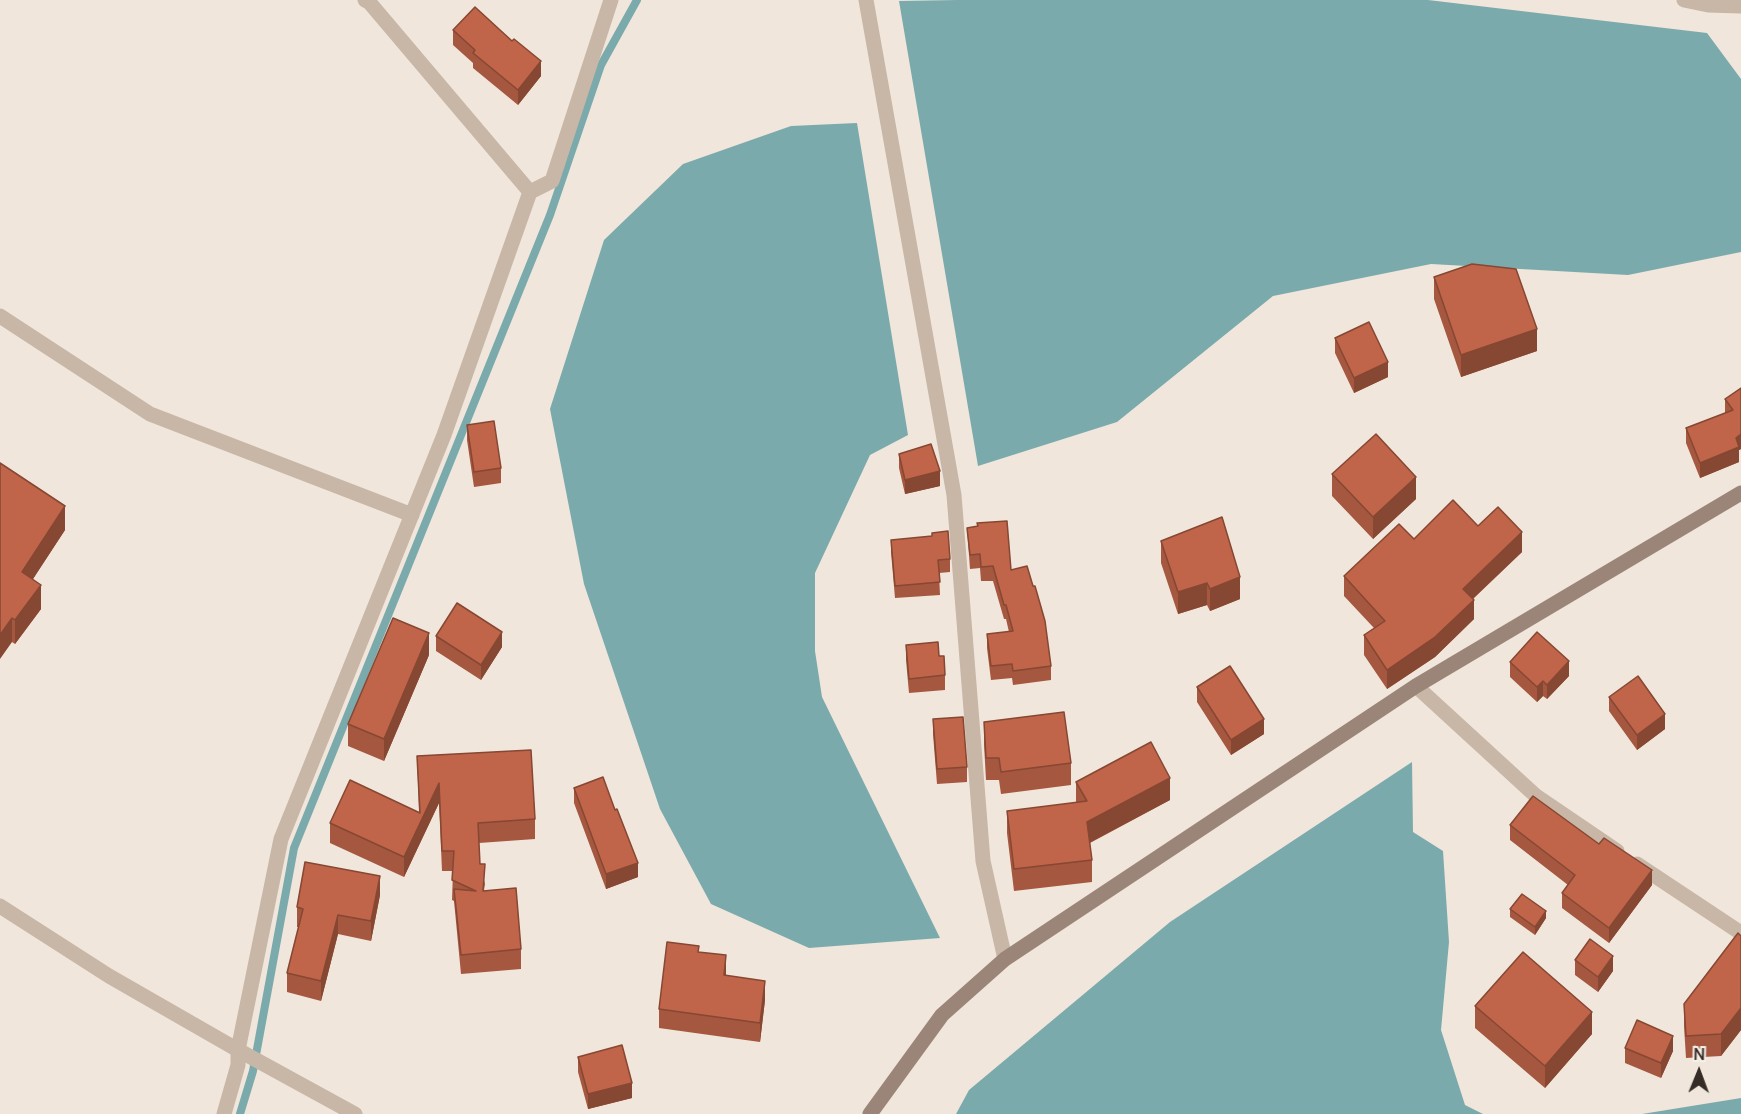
<!DOCTYPE html>
<html>
<head>
<meta charset="utf-8">
<style>
  body { margin:0 }
  #map { position:relative; width:1741px; height:1114px; overflow:hidden; background:#f0e6db; font-family:Manrope,sans-serif }
  canvas { display:block }
  .north { position:absolute; left:1669px; top:1042px; width:60px; height:60px; -webkit-text-stroke:4px #f8f0e7; paint-order:stroke; rotate:1deg; font-size:16px; font-weight:700; line-height:24px; text-align:center; color:#352c28 }
  .north::after { content:''; display:block; margin:auto; width:21px; height:27px; background:#352c28; clip-path:polygon(50% 0,100% 100%,50% 72%,0 100%) }
</style>
</head>
<body>
<div id="map">
<canvas width="1741" height="1114"></canvas>
<div class="north">N</div>
</div>
<script>
const ctx = document.querySelector('canvas').getContext('2d');
ctx.lineJoin = 'round';
function paint(path, color) {
  ctx.fillStyle = color;
  ctx.fill(path, 'evenodd');
}
function strokePath(path, color, width, dash) {
  ctx.strokeStyle = color;
  ctx.lineWidth = width;
  ctx.lineCap = dash ? 'butt' : 'round';
  ctx.setLineDash(dash || []);
  ctx.stroke(path);
}
paint(new Path2D(`
  M 957,0 L 1428,0 L 1707,33 L 1741,79 L 1741,252 L 1628,275 L 1431,264 L 1273,296 L 1117,422 L 978,466 L 899,1 Z
  M 857,123 L 908,435 L 870,455 L 815,573 L 815,651 L 822,697 L 940,938 L 809,948 L 711,904 L 660,809 L 584,584 L 550,409 L 604,240 L 683,164 L 791,126 Z
  M 1412,762 L 1413,832 L 1443,851 L 1449,942 L 1441,1030 L 1465,1105 L 1483,1114 L 956,1114 L 969,1090 L 1170,922 Z
  M 1741,1098 L 1741,1114 L 1642,1114 Z`), '#7baaac');
strokePath(new Path2D(`
  M 240,1114 L 253,1071 L 294,848 L 550,215 L 601,65 L 637,0`), '#7baaac', 8);
strokePath(new Path2D(`
  M 365,0 L 369,2 L 530,192
  M 866,0 L 954,495 L 983,861 L 1005,959
  M 1684,0 L 1708,5 L 1741,6
  M 0,316 L 150,414 L 412,515
  M 1416,686 L 1536,796 L 1617,851
  M 1637,864 L 1741,933
  M 0,906 L 109,976 L 238,1050 L 355,1114
  M 224,1114 L 238,1065 L 238,1050 L 281,839 L 444,435 L 530,192 L 552,181 L 611,0`), '#c8b6a7', 15);
strokePath(new Path2D(`
  M 870,1114 L 942,1015 L 1005,959 L 1416,686 L 1741,493`), '#9b8579', 15);
paint(new Path2D(`
  M 453,30 L 541,76 L 518,105 L 473,68 L 473,63 L 453,45 Z
  M 1434,277 L 1537,351 L 1461,377 L 1434,299 Z
  M 1335,338 L 1388,377 L 1354,393 L 1335,353 Z
  M 1741,388 L 1741,449 L 1739,450 L 1739,462 L 1700,478 L 1686,443 L 1686,428 L 1725,413 L 1725,399 Z
  M 467,425 L 501,468 L 501,483 L 474,487 L 467,440 Z
  M 899,454 L 940,486 L 905,494 L 899,468 Z
  M 0,463 L 65,530 L 32,580 L 41,609 L 15,644 L 12,642 Z
  M 1332,474 L 1416,499 L 1373,539 L 1332,496 Z
  M 1478,526 L 1522,552 L 1473,599 L 1474,619 L 1435,657 L 1387,689 L 1364,655 L 1364,635 L 1374,628 L 1344,596 L 1344,576 L 1414,539 Z
  M 967,528 L 1011,570 L 1051,666 L 1051,680 L 1013,685 L 1012,678 L 991,680 L 987,648 L 987,634 L 1009,632 L 1006,619 L 1004,619 L 993,581 L 981,581 L 980,568 L 970,569 Z
  M 891,540 L 950,559 L 950,572 L 939,573 L 940,595 L 895,598 L 891,552 Z
  M 1161,541 L 1240,599 L 1210,611 L 1207,605 L 1178,614 L 1161,563 Z
  M 436,636 L 502,647 L 481,680 L 436,651 Z
  M 906,645 L 939,656 L 945,675 L 945,690 L 909,693 L 906,660 Z
  M 429,655 L 384,761 L 348,746 L 348,724 Z
  M 1510,662 L 1569,676 L 1547,699 L 1543,696 L 1537,702 L 1510,677 Z
  M 1197,687 L 1264,734 L 1231,755 L 1197,702 Z
  M 1609,697 L 1665,729 L 1637,750 L 1609,711 Z
  M 933,719 L 967,767 L 967,782 L 937,784 L 933,734 Z
  M 984,722 L 1071,763 L 1071,785 L 1001,794 L 999,780 L 986,780 L 984,744 Z
  M 417,756 L 535,819 L 535,839 L 479,843 L 480,864 L 485,884 L 484,890 L 521,949 L 521,969 L 461,974 L 454,901 L 452,900 L 453,871 L 442,871 L 439,803 L 404,877 L 330,843 L 330,823 L 419,812 Z
  M 1076,782 L 1170,800 L 1090,843 L 1092,860 L 1092,882 L 1014,891 L 1007,833 L 1007,811 L 1076,803 Z
  M 574,788 L 638,877 L 606,889 L 574,803 Z
  M 1510,825 L 1652,885 L 1609,943 L 1562,908 L 1562,893 L 1568,885 L 1510,840 Z
  M 380,895 L 371,941 L 338,934 L 321,1001 L 287,992 L 287,973 L 299,927 L 297,927 L 297,907 Z
  M 1510,909 L 1546,918 L 1535,935 L 1510,917 Z
  M 1741,936 L 1741,1030 L 1721,1056 L 1686,1058 L 1684,1026 L 1684,1004 Z
  M 699,952 L 726,975 L 765,1000 L 760,1042 L 659,1028 L 659,1009 Z
  M 1575,960 L 1613,971 L 1598,992 L 1575,975 Z
  M 1475,1006 L 1592,1034 L 1545,1088 L 1475,1028 Z
  M 1625,1048 L 1673,1051 L 1661,1078 L 1625,1063 Z
  M 578,1057 L 632,1098 L 588,1109 L 578,1072 Z`), '#a5573f');
paint(new Path2D(`
  M 541,61 L 541,76 L 518,105 L 518,90 Z
  M 1537,329 L 1537,351 L 1461,377 L 1461,355 Z
  M 1388,362 L 1388,377 L 1354,393 L 1354,378 Z
  M 1741,434 L 1741,449 L 1739,450 L 1739,462 L 1700,478 L 1700,463 Z
  M 940,471 L 940,486 L 905,494 L 905,480 Z
  M 1416,477 L 1416,499 L 1373,539 L 1373,517 Z
  M 65,506 L 65,530 L 22,596 L 22,572 Z
  M 1522,532 L 1522,552 L 1463,608 L 1463,589 Z
  M 1240,577 L 1240,599 L 1210,611 L 1210,589 Z
  M 1207,583 L 1207,605 L 1178,614 L 1178,592 Z
  M 41,585 L 41,609 L 15,644 L 15,620 Z
  M 1474,600 L 1474,619 L 1435,657 L 1387,689 L 1387,670 Z
  M 12,618 L 12,642 L 0,659 L 0,635 Z
  M 502,632 L 502,647 L 481,680 L 481,665 Z
  M 429,633 L 429,655 L 384,761 L 384,739 Z
  M 1569,661 L 1569,676 L 1547,699 L 1547,685 Z
  M 1543,681 L 1543,696 L 1537,702 L 1537,687 Z
  M 1665,714 L 1665,729 L 1637,750 L 1637,735 Z
  M 1264,719 L 1264,734 L 1231,755 L 1231,740 Z
  M 1170,778 L 1170,800 L 1087,844 L 1087,822 Z
  M 439,783 L 439,803 L 404,877 L 404,857 Z
  M 638,863 L 638,877 L 606,889 L 606,874 Z
  M 1652,870 L 1652,885 L 1609,943 L 1609,928 Z
  M 380,876 L 380,895 L 371,941 L 371,921 Z
  M 1546,911 L 1546,918 L 1535,935 L 1535,927 Z
  M 338,915 L 338,934 L 321,1001 L 321,981 Z
  M 726,955 L 726,975 L 724,994 L 724,975 Z
  M 1613,956 L 1613,971 L 1598,992 L 1598,977 Z
  M 765,981 L 765,1000 L 760,1042 L 760,1023 Z
  M 1741,1008 L 1741,1030 L 1721,1056 L 1721,1034 Z
  M 1592,1012 L 1592,1034 L 1545,1088 L 1545,1066 Z
  M 1673,1036 L 1673,1051 L 1661,1078 L 1661,1063 Z
  M 632,1083 L 632,1098 L 588,1109 L 588,1094 Z`), '#864733');
const building = new Path2D(`
  M 475,7 L 512,41 L 514,39 L 541,61 L 518,90 L 473,53 L 475,50 L 453,30 Z
  M 1472,264 L 1516,269 L 1537,329 L 1461,355 L 1434,277 Z
  M 1369,322 L 1388,362 L 1354,378 L 1335,338 Z
  M 1741,388 L 1741,434 L 1736,438 L 1739,447 L 1700,463 L 1686,428 L 1733,410 L 1725,399 Z
  M 494,421 L 501,468 L 474,472 L 467,425 Z
  M 1376,434 L 1416,477 L 1373,517 L 1332,474 Z
  M 931,444 L 940,471 L 905,480 L 899,454 Z
  M 0,463 L 65,506 L 22,572 L 41,585 L 15,620 L 12,618 L 0,635 Z
  M 1453,500 L 1478,526 L 1498,507 L 1522,532 L 1463,589 L 1474,600 L 1435,637 L 1387,670 L 1364,635 L 1385,621 L 1344,576 L 1399,524 L 1414,539 Z
  M 1222,517 L 1240,577 L 1210,589 L 1207,583 L 1178,592 L 1161,541 Z
  M 1007,521 L 1011,570 L 1027,566 L 1033,586 L 1035,586 L 1045,621 L 1051,666 L 1013,671 L 1012,664 L 991,666 L 987,634 L 1013,631 L 1006,605 L 1004,605 L 993,566 L 981,567 L 980,554 L 970,555 L 967,528 L 978,526 L 977,523 Z
  M 948,531 L 950,559 L 938,560 L 940,582 L 895,586 L 891,540 L 932,536 L 932,533 Z
  M 457,603 L 502,632 L 481,665 L 436,636 Z
  M 393,618 L 429,633 L 384,739 L 348,724 Z
  M 1537,632 L 1569,661 L 1547,685 L 1543,681 L 1537,687 L 1510,662 Z
  M 938,642 L 939,656 L 944,656 L 945,675 L 909,679 L 906,645 Z
  M 1230,666 L 1264,719 L 1231,740 L 1197,687 Z
  M 1638,676 L 1665,714 L 1637,735 L 1609,697 Z
  M 1064,712 L 1071,763 L 1001,772 L 999,758 L 986,758 L 984,722 Z
  M 963,717 L 967,767 L 937,769 L 933,719 Z
  M 1151,742 L 1170,778 L 1087,822 L 1092,860 L 1014,869 L 1007,811 L 1087,801 L 1076,782 Z
  M 531,750 L 535,819 L 478,823 L 480,864 L 485,864 L 483,891 L 516,888 L 521,949 L 461,955 L 454,889 L 476,891 L 452,880 L 454,851 L 442,851 L 439,783 L 404,857 L 330,823 L 350,780 L 420,813 L 417,756 Z
  M 603,777 L 615,810 L 617,809 L 638,863 L 606,874 L 574,788 Z
  M 1533,796 L 1599,844 L 1604,838 L 1652,870 L 1609,928 L 1562,893 L 1575,875 L 1510,825 Z
  M 305,862 L 380,876 L 371,921 L 338,915 L 321,981 L 287,973 L 303,909 L 297,907 Z
  M 1522,894 L 1546,911 L 1535,927 L 1510,909 Z
  M 1738,933 L 1741,936 L 1741,1008 L 1721,1034 L 1686,1036 L 1684,1004 Z
  M 1590,939 L 1613,956 L 1598,977 L 1575,960 Z
  M 667,942 L 699,946 L 698,952 L 726,955 L 724,975 L 765,981 L 760,1023 L 659,1009 Z
  M 1523,952 L 1592,1012 L 1545,1066 L 1475,1006 Z
  M 1637,1020 L 1673,1036 L 1661,1063 L 1625,1048 Z
  M 622,1045 L 632,1083 L 588,1094 L 578,1057 Z`);
paint(building, '#c06549');
strokePath(building, '#864733', 1.5);
</script>
</body>
</html>
